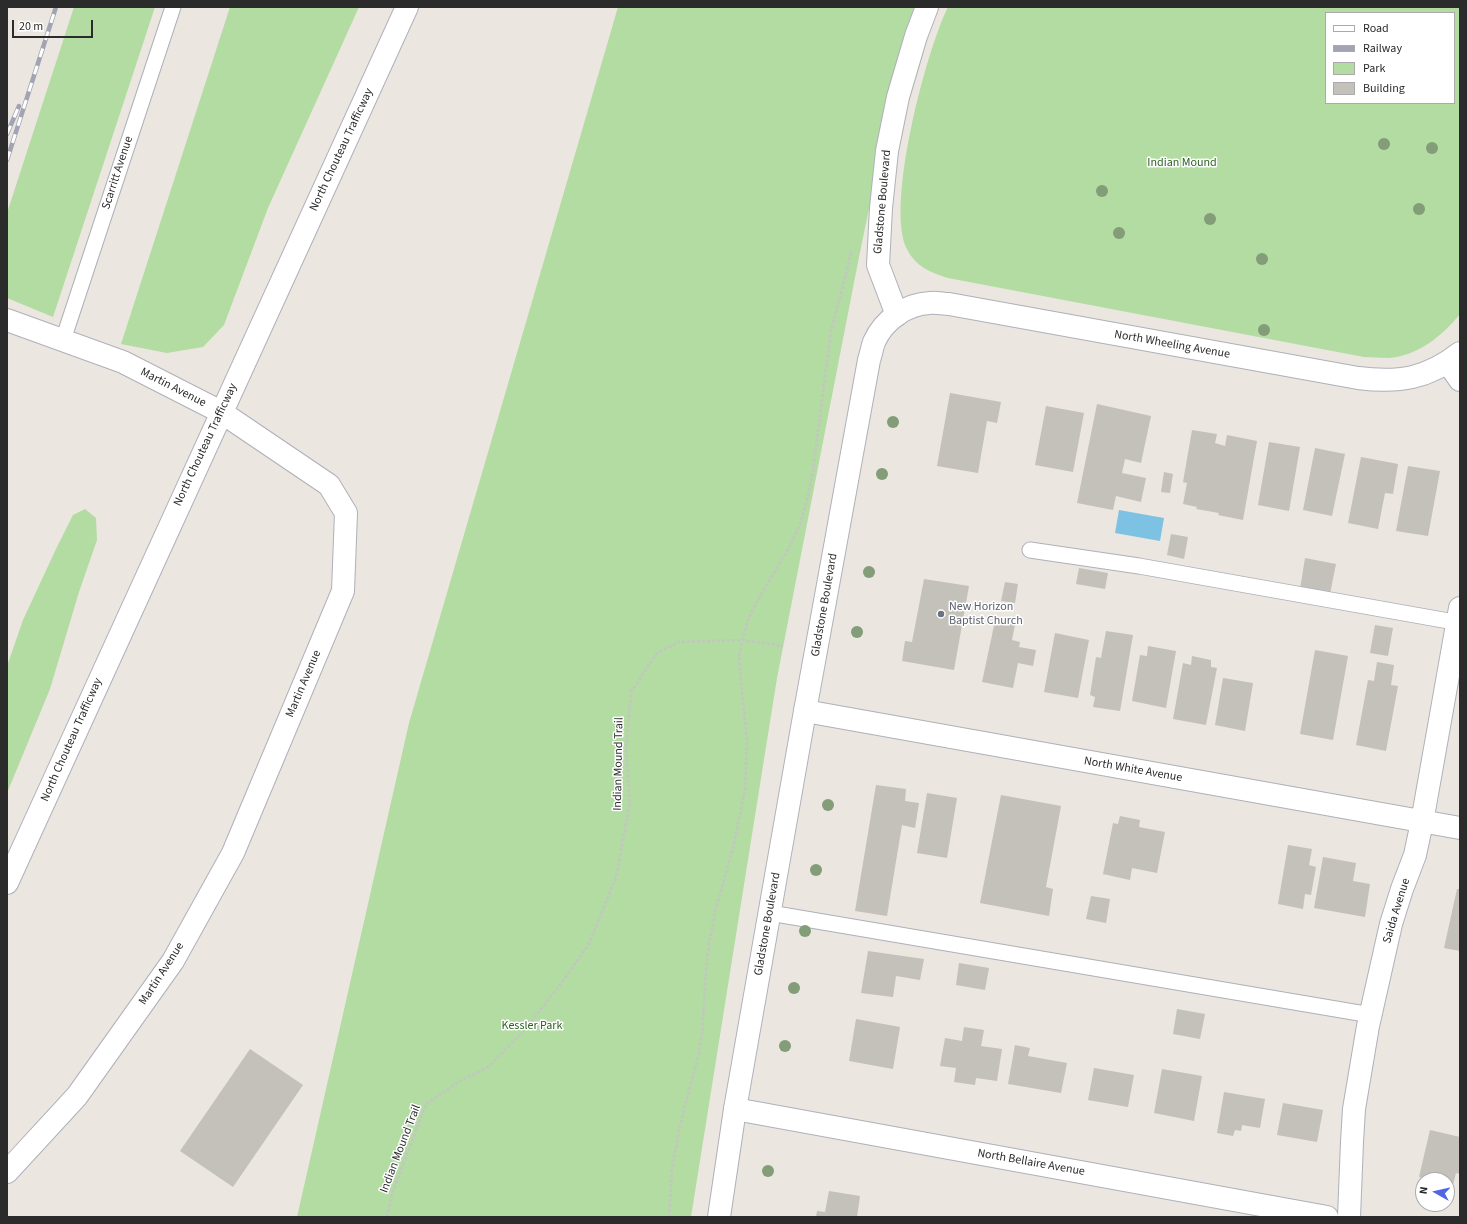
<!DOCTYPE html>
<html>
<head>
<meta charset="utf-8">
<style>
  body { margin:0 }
  #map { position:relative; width:1467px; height:1224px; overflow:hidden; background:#ebe6df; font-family:"Source Sans 3",sans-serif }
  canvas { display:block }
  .frame { position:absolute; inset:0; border:8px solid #2b2b2b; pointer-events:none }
  .legend { position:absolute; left:1325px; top:12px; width:130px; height:92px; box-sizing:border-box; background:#fff; border:1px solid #aaa; margin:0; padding:5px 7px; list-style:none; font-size:12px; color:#2b2b2b }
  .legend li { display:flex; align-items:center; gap:8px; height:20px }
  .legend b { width:20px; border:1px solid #aaa }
  .north { position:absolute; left:1415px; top:1172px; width:40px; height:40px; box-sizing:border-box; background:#fff; border:1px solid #aaa; border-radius:50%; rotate:278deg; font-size:11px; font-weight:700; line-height:16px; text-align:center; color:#2b2b2b }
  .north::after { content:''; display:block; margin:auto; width:14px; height:18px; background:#5065e7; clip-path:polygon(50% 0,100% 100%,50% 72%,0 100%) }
  .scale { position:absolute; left:12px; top:20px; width:81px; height:18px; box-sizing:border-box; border:2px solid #2b2b2b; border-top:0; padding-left:5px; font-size:12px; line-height:14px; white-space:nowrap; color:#2b2b2b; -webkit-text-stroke:3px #fff; paint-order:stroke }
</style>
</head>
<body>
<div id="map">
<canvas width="1467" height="1224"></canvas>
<div class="frame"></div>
<ul class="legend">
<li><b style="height:5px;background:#fff"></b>Road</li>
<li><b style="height:5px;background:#a2a4b3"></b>Railway</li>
<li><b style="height:11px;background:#b2dca1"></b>Park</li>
<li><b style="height:11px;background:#c4c0ba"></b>Building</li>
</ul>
<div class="north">N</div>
<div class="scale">20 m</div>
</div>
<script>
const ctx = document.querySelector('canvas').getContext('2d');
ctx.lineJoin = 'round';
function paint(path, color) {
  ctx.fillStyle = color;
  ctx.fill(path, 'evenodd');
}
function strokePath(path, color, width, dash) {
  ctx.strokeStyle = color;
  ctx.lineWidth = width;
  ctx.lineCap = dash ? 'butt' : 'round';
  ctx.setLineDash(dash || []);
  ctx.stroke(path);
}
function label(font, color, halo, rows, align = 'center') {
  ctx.font = font + ' "Source Sans 3",sans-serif';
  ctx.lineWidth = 3;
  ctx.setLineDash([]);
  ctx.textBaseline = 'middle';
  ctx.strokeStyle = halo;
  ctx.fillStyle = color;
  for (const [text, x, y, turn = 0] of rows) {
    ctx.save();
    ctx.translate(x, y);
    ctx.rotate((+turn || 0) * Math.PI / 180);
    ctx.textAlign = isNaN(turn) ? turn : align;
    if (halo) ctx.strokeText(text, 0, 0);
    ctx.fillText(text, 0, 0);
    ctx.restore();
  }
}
paint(new Path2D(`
  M 74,7 L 155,7 L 53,317 L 7,298 L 7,213 Z
  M 230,7 L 359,7 L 268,208 L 224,325 L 203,347 L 167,353 L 121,344 Z
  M 618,7 L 922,7 L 901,53 L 858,262 L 777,678 L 691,1217 L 297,1217 L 409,723 Z
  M 948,7 L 1460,7 L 1460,314 C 1442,336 1418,356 1388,358 C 1380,358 1372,357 1364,357 L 948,278 C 930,272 916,267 907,249 C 885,206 926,51 948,7 ZM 1326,13 L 1454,13 L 1454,103 L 1326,103 Z
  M 85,509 L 96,518 L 97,540 L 79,592 L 50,689 L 7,793 L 7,666 L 23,620 L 56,549 L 73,515 Z`), '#b2dca1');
paint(new Path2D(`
  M 1119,510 L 1164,518 L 1160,541 L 1115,533 Z`), '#7dc2e2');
paint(new Path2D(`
  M 950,393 L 1001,402 L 997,423 L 987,421 L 978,473 L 937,466 Z
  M 1097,404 L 1151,416 L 1141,463 L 1125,459 L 1122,473 L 1146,478 L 1141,502 L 1116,496 L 1113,510 L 1077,503 Z
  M 1046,406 L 1084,413 L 1073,472 L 1035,465 Z
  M 1192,430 L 1217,434 L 1215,443 L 1225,446 L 1227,435 L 1257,441 L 1243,520 L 1218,515 L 1219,513 L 1196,509 L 1197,507 L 1183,504 L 1187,483 L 1183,482 Z
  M 1269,442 L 1300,447 L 1289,511 L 1258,505 Z
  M 1315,448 L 1345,454 L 1332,516 L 1303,510 Z
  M 1361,457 L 1398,464 L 1393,494 L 1385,493 L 1378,529 L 1348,523 Z
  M 1408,466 L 1440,471 L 1428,536 L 1396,531 Z
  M 1164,472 L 1173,474 L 1170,493 L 1161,492 Z
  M 1171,534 L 1188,537 L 1184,559 L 1167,555 Z
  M 1305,558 L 1336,564 L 1330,594 L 1300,589 Z
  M 1079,568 L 1108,573 L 1105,589 L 1076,584 Z
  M 924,579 L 969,586 L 954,670 L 902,661 L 905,641 L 912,642 Z
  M 1005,582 L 1018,584 L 1015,603 L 1001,601 Z
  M 995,621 L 1015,625 L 1012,640 L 1020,642 L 1019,647 L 1036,650 L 1033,666 L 1018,663 L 1013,688 L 982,682 Z
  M 1375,625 L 1393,628 L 1388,656 L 1370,653 Z
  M 1106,631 L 1133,635 L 1120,711 L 1093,707 L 1095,697 L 1090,695 L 1096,657 L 1101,658 Z
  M 1055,633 L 1089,640 L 1078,698 L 1044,692 Z
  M 1148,646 L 1176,651 L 1166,708 L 1132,701 L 1140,655 L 1147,656 Z
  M 1315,650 L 1348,656 L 1333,740 L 1300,734 Z
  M 1192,656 L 1211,660 L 1211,667 L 1217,668 L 1206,725 L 1173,719 L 1183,663 L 1191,665 Z
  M 1377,662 L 1394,665 L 1391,685 L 1398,686 L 1386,751 L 1356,745 L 1368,680 L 1374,681 Z
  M 1223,678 L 1253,683 L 1245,731 L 1215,725 Z
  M 876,785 L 906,789 L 905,801 L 919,803 L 915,828 L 902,825 L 887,916 L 855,911 Z
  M 927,793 L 957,798 L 947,858 L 917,853 Z
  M 1001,795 L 1061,806 L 1046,887 L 1053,889 L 1049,916 L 980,903 Z
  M 1120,816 L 1140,820 L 1139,827 L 1165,832 L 1157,873 L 1132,868 L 1130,880 L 1103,874 L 1113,823 L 1118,824 Z
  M 1288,845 L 1312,849 L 1309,865 L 1316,867 L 1311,895 L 1305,894 L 1303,909 L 1278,904 Z
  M 1323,857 L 1356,863 L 1353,881 L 1370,884 L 1365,917 L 1314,908 Z
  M 1457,889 L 1460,889 L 1460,951 L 1444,948 Z
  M 1091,896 L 1110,899 L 1106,923 L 1086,919 Z
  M 868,951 L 924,959 L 920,980 L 896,976 L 893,997 L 861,993 Z
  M 959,963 L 989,968 L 985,990 L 956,985 Z
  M 1177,1009 L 1205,1014 L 1200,1039 L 1173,1034 Z
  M 856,1019 L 900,1027 L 893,1069 L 849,1061 Z
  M 964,1027 L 984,1030 L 981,1046 L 1002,1049 L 997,1081 L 976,1078 L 975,1085 L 954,1082 L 956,1068 L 940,1066 L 945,1038 L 962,1041 Z
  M 1015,1045 L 1030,1048 L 1028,1056 L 1067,1063 L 1061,1093 L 1008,1084 Z
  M 250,1049 L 303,1085 L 233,1187 L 180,1151 Z
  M 1094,1068 L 1134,1075 L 1128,1107 L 1088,1100 Z
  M 1162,1069 L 1202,1076 L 1194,1121 L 1154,1113 Z
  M 1224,1092 L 1265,1099 L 1260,1128 L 1242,1125 L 1241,1131 L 1235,1130 L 1233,1136 L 1217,1133 Z
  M 1283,1103 L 1323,1110 L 1317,1142 L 1277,1135 Z
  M 1430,1130 L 1460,1137 L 1460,1174 L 1456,1173 L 1453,1185 L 1447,1183 L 1447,1180 L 1433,1180 L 1419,1177 Z
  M 829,1191 L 860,1196 L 857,1217 L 816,1217 L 817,1211 L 825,1212 Z`), '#c4c0ba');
const lane = new Path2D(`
  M 63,340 L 173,7
  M 1030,550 L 1139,566 L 1460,623
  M 770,913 L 1371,1015`);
const street = new Path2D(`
  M 897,315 L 878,265 L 881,208 L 887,151 L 898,97 L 916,36 L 927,7
  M 7,320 L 123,362 L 221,412 L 329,485 L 346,513 L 343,591 L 233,853 L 173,961 L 77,1096 L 7,1172
  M 1448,363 L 1460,380
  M 805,711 L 1460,828
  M 735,1109 L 1327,1217
  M 1349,1217 L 1352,1142 L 1354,1109 L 1368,1026 L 1391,924 L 1402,889 L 1415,855 L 1422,822 L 1460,608`);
const secondary = new Path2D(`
  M 7,883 L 407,7
  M 719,1217 L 735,1109 L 805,711 L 869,360 C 871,354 872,348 874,342 C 884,320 906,304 930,303 C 936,302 943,304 949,304 L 1358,378 C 1399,383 1427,379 1460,353`);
strokePath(lane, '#afb0ba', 17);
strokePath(street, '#afb0ba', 24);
strokePath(secondary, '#afb0ba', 24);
strokePath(new Path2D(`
  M 387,1217 L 392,1194 L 426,1104 L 458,1082 L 488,1067 L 521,1034 L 560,985 L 589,944 L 616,877 L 630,802 L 626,752 L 631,692 L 657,653 L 679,642 L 742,640 L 783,646
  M 669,1217 L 672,1169 L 679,1129 L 699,1053 L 702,1032 L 706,970 L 709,944 L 716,908 L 733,848 L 745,790 L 747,740 L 739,660 L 742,640 L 749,617 L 760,596 L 790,546 L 800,524 L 808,496 L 813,470 L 831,331 L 852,250`), '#c4c4c4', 2.5, [3, 2]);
strokePath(lane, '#fff', 15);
strokePath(street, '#fff', 22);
strokePath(secondary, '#fff', 22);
const rail = new Path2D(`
  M 7,134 L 19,106
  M 7,160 L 56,7`);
strokePath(rail, '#a2a4b3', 4.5);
strokePath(rail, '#fff', 3, [9]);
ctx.fillStyle = '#829d77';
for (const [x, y] of [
  [1384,144],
  [1432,148],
  [1102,191],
  [1419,209],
  [1210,219],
  [1119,233],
  [1262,259],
  [1264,330],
  [893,422],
  [882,474],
  [869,572],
  [857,632],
  [828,805],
  [816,870],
  [805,931],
  [794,988],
  [785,1046],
  [768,1171]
]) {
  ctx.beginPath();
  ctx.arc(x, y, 6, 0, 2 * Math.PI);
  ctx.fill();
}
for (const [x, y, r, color] of [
  [941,614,4,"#6b7280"]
]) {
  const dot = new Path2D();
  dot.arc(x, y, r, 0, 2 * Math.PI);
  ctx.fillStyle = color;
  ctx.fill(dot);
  strokePath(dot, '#fff', 1.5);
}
label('12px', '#2b2b2b', '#fff', [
  ["North Chouteau Trafficway",342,150,-65],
  ["Scarritt Avenue",118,173,-72],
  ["Gladstone Boulevard",883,202,-85],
  ["North Wheeling Avenue",1172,345,10],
  ["Martin Avenue",173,388,27],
  ["North Chouteau Trafficway",206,445,-65],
  ["Gladstone Boulevard",825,605,-80],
  ["Martin Avenue",304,684,-67],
  ["North Chouteau Trafficway",72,740,-66],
  ["Indian Mound Trail",619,764,-89],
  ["North White Avenue",1133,770,10],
  ["Saida Avenue",1397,911,-73],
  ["Gladstone Boulevard",768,924,-80],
  ["Martin Avenue",162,974,-57],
  ["Indian Mound Trail",401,1149,-69],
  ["North Bellaire Avenue",1031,1163,10]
]);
label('12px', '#2c6122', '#fff', [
  ["Indian Mound",1182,163],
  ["Kessler Park",532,1026]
]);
label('12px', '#5b616d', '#fff', [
  ["New Horizon",949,607],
  ["Baptist Church",949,621]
], 'left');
</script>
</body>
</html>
